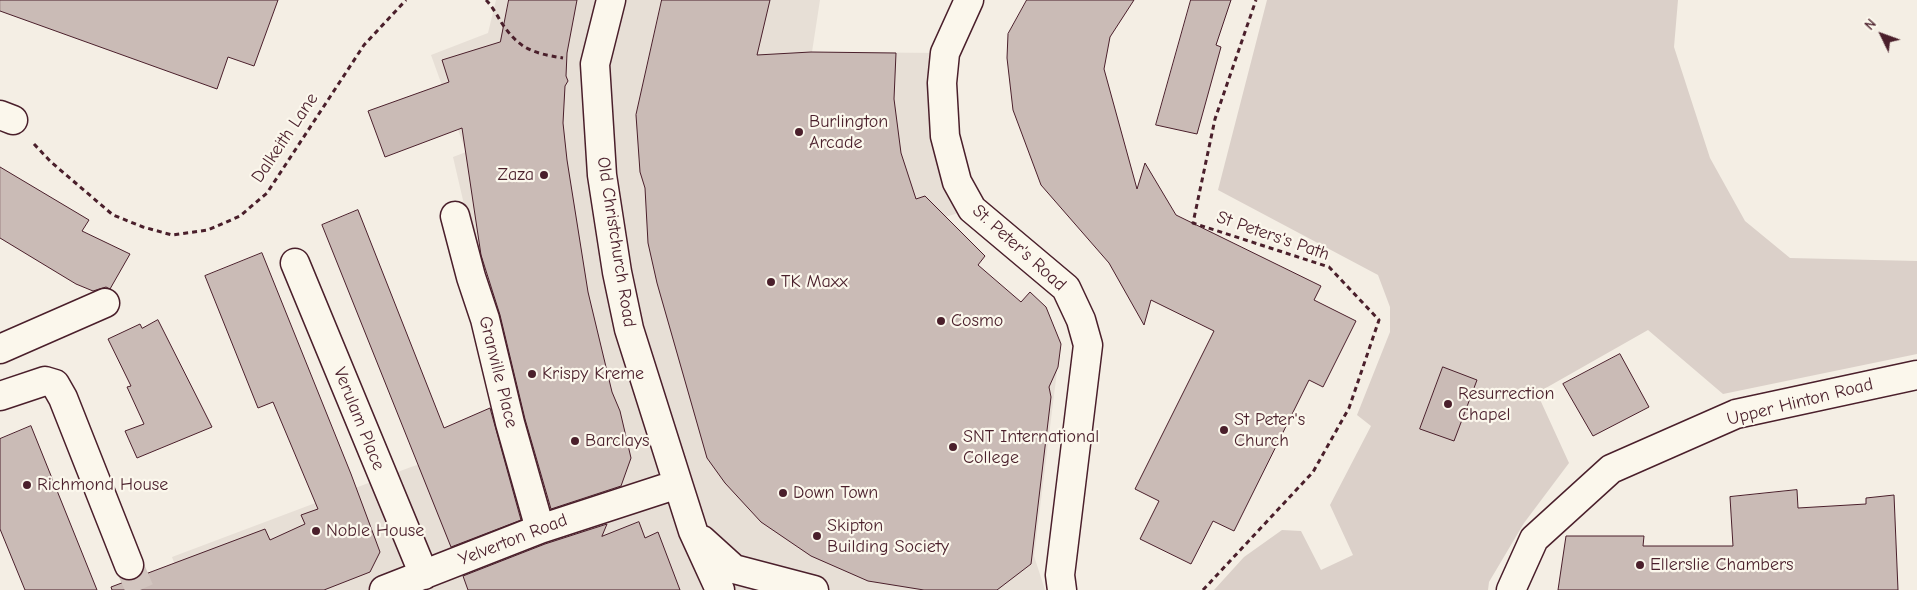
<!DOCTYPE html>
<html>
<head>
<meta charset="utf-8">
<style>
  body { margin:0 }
  #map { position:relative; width:1917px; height:590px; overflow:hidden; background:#f4eee4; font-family:"Comic Neue",sans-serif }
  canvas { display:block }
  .north { position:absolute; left:1857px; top:10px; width:50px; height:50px; -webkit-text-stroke:4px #fbf7ec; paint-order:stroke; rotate:312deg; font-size:14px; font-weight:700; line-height:20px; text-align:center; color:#4a1f2b }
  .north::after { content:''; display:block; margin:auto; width:18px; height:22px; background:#4a1f2b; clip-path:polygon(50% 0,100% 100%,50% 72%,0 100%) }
</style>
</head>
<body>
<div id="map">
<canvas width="1917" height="590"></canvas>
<div class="north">N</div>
</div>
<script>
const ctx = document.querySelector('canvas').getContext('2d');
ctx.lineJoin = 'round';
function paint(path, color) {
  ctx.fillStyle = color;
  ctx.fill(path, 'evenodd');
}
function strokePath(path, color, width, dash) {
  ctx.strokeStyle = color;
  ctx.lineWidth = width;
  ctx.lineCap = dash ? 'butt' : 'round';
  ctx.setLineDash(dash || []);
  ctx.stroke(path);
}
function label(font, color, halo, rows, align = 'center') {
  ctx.font = font + ' "Comic Neue",sans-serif';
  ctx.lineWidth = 4.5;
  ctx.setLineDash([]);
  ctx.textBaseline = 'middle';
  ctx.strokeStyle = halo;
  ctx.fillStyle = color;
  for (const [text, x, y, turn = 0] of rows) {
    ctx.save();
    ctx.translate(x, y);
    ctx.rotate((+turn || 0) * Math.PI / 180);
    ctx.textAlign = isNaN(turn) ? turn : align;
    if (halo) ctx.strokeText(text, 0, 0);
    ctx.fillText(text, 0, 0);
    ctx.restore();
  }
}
paint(new Path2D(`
  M 496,0 L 820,0 L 812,52 L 945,53 L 942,83 L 972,209 L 834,250 L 980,453 L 1061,339 L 1034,556 L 1045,590 L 184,590 L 172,557 L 411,467 L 517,433 L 453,157 L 466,152 L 431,55 L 488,33 Z`), '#e7dfd6');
paint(new Path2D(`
  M 1267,0 L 1678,0 L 1674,47 L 1710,158 L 1745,221 L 1790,258 L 1917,261 L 1917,354 L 1723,394 L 1648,330 L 1537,393 L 1569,463 L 1524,523 L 1489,582 L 1488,590 L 1214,590 L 1244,557 L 1282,530 L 1301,531 L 1321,570 L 1353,555 L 1330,505 L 1371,426 L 1357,415 L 1390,332 L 1390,307 L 1378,275 L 1218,190 Z`), '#dbd0c9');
const building = new Path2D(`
  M 0,0 L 278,0 L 254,66 L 228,57 L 217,89 L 0,11 Z
  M 509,0 L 577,0 L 567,53 L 566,76 L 568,81 L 565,86 L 563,123 L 567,160 L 588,292 L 612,392 L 620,411 L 631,458 L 621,486 L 551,509 L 525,419 L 500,315 L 481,255 L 462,128 L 385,157 L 368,111 L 449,82 L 442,60 L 500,42 Z
  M 662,0 L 770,0 L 757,55 L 811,52 L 896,53 L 894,99 L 901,153 L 916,199 L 925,196 L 985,256 L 978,265 L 1021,302 L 1030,292 L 1046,307 L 1061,344 L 1058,367 L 1049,387 L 1051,397 L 1031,564 L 997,590 L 924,590 L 868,581 L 811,556 L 761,522 L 725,483 L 707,458 L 657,283 L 648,243 L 645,188 L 640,172 L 636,115 Z
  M 1027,0 L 1134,0 L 1110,37 L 1104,69 L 1137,189 L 1145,163 L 1176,215 L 1321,286 L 1314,300 L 1356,321 L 1323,387 L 1309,380 L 1234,531 L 1213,521 L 1191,564 L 1140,539 L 1159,501 L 1135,489 L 1214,331 L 1151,300 L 1144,325 L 1109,263 L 1041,185 L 1013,110 L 1007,58 L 1008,34 Z
  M 1191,0 L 1231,0 L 1216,45 L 1221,47 L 1197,134 L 1156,125 Z
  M 0,167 L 89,220 L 82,231 L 130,254 L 110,289 L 106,287 L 93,291 L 76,284 L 0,238 Z
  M 358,210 L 444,428 L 490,408 L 521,520 L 451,547 L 322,225 Z
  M 262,253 L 351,474 L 380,552 L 370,572 L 324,590 L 112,590 L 111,587 L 265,529 L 270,540 L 305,524 L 301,515 L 318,509 L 273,402 L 258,408 L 205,276 Z
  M 158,320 L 212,427 L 137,458 L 125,431 L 144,424 L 127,387 L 131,386 L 108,339 L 140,324 L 142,328 Z
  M 1620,354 L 1649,407 L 1593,436 L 1563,384 Z
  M 1443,367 L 1477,380 L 1454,441 L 1420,429 Z
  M 31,426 L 97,590 L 25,590 L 0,529 L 0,439 Z
  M 1797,490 L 1798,508 L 1866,504 L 1866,498 L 1894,495 L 1898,590 L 1558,590 L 1566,536 L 1644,536 L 1643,546 L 1733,546 L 1730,497 Z
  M 639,522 L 645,538 L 658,532 L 680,590 L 468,590 L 463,576 L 545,544 L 607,524 L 602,536 Z`);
paint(building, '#cabbb6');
strokePath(building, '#4a1f2b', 1);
strokePath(new Path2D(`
  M 129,565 L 140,590`), '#d2c5bf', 28, [28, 14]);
const minor = new Path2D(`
  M 611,0 L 595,64 L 602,175 L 617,272 L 629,329 L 678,484 L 693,531 L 720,590
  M 969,0 L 945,53 L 942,83 L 945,136 L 957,182 L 972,209 L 1066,288 L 1081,320 L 1088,345 L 1060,575 L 1062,590
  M 0,115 L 13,120
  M 455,216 L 471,277 L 485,319 L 510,423 L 540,529
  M 295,263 L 424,575
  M 0,349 L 105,303
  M 0,396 L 45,381 L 55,384 L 63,398 L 129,565
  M 702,540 L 734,569 L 814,590
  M 384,590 L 540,529 L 678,484
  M 1511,590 L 1534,539 L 1611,469 L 1736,414 L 1917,375`);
strokePath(minor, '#4a1f2b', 31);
strokePath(new Path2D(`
  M 486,0 C 492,6 497,15 501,22 C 519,49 532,53 563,58
  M 34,144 L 51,162 L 113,215 L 143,227 L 172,235 L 208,230 L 240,216 L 267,193 L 364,45 L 406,0
  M 1203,590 L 1313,472 L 1349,408 L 1379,320 L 1329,267 L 1193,223 L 1215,119 L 1256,0`), '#4a1f2b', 3, [5, 4]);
strokePath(minor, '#fbf7ec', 28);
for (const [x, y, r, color] of [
  [799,132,5,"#4a1f2b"],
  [544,175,5,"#4a1f2b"],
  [771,282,5,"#4a1f2b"],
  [941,321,5,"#4a1f2b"],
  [532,374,5,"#4a1f2b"],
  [1448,404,5,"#4a1f2b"],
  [1224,430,5,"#4a1f2b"],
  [575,441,5,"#4a1f2b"],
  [953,447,5,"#4a1f2b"],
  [27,485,5,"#4a1f2b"],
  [783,493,5,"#4a1f2b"],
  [316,531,5,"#4a1f2b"],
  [817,536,5,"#4a1f2b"],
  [1640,565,5,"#4a1f2b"]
]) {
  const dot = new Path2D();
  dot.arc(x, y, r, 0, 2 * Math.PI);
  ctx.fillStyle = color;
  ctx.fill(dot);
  strokePath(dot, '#fbf7ec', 2);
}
label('18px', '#4a1f2b', '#fbf7ec', [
  ["Burlington",809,122],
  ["Arcade",809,143],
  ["Zaza",534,175,"right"],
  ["TK Maxx",781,282],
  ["Cosmo",951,321],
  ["Krispy Kreme",542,374],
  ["Resurrection",1458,394],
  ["Chapel",1458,415],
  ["St Peter's",1234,420],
  ["Church",1234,441],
  ["SNT International",963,437],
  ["College",963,458],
  ["Barclays",585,441],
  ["Richmond House",37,485],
  ["Down Town",793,493],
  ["Skipton",827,526],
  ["Building Society",827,547],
  ["Noble House",326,531],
  ["Ellerslie Chambers",1650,565]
], 'left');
label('18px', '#4a1f2b', '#fbf7ec', [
  ["Dalkeith Lane",285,138,-56],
  ["St Peters's Path",1273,236,19],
  ["Old Christchurch Road",616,242,81],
  ["St. Peter's Road",1019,248,42],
  ["Granville Place",498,372,76],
  ["Upper Hinton Road",1800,402,-14],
  ["Verulam Place",359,419,68],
  ["Yelverton Road",513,540,-21]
]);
</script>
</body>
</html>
